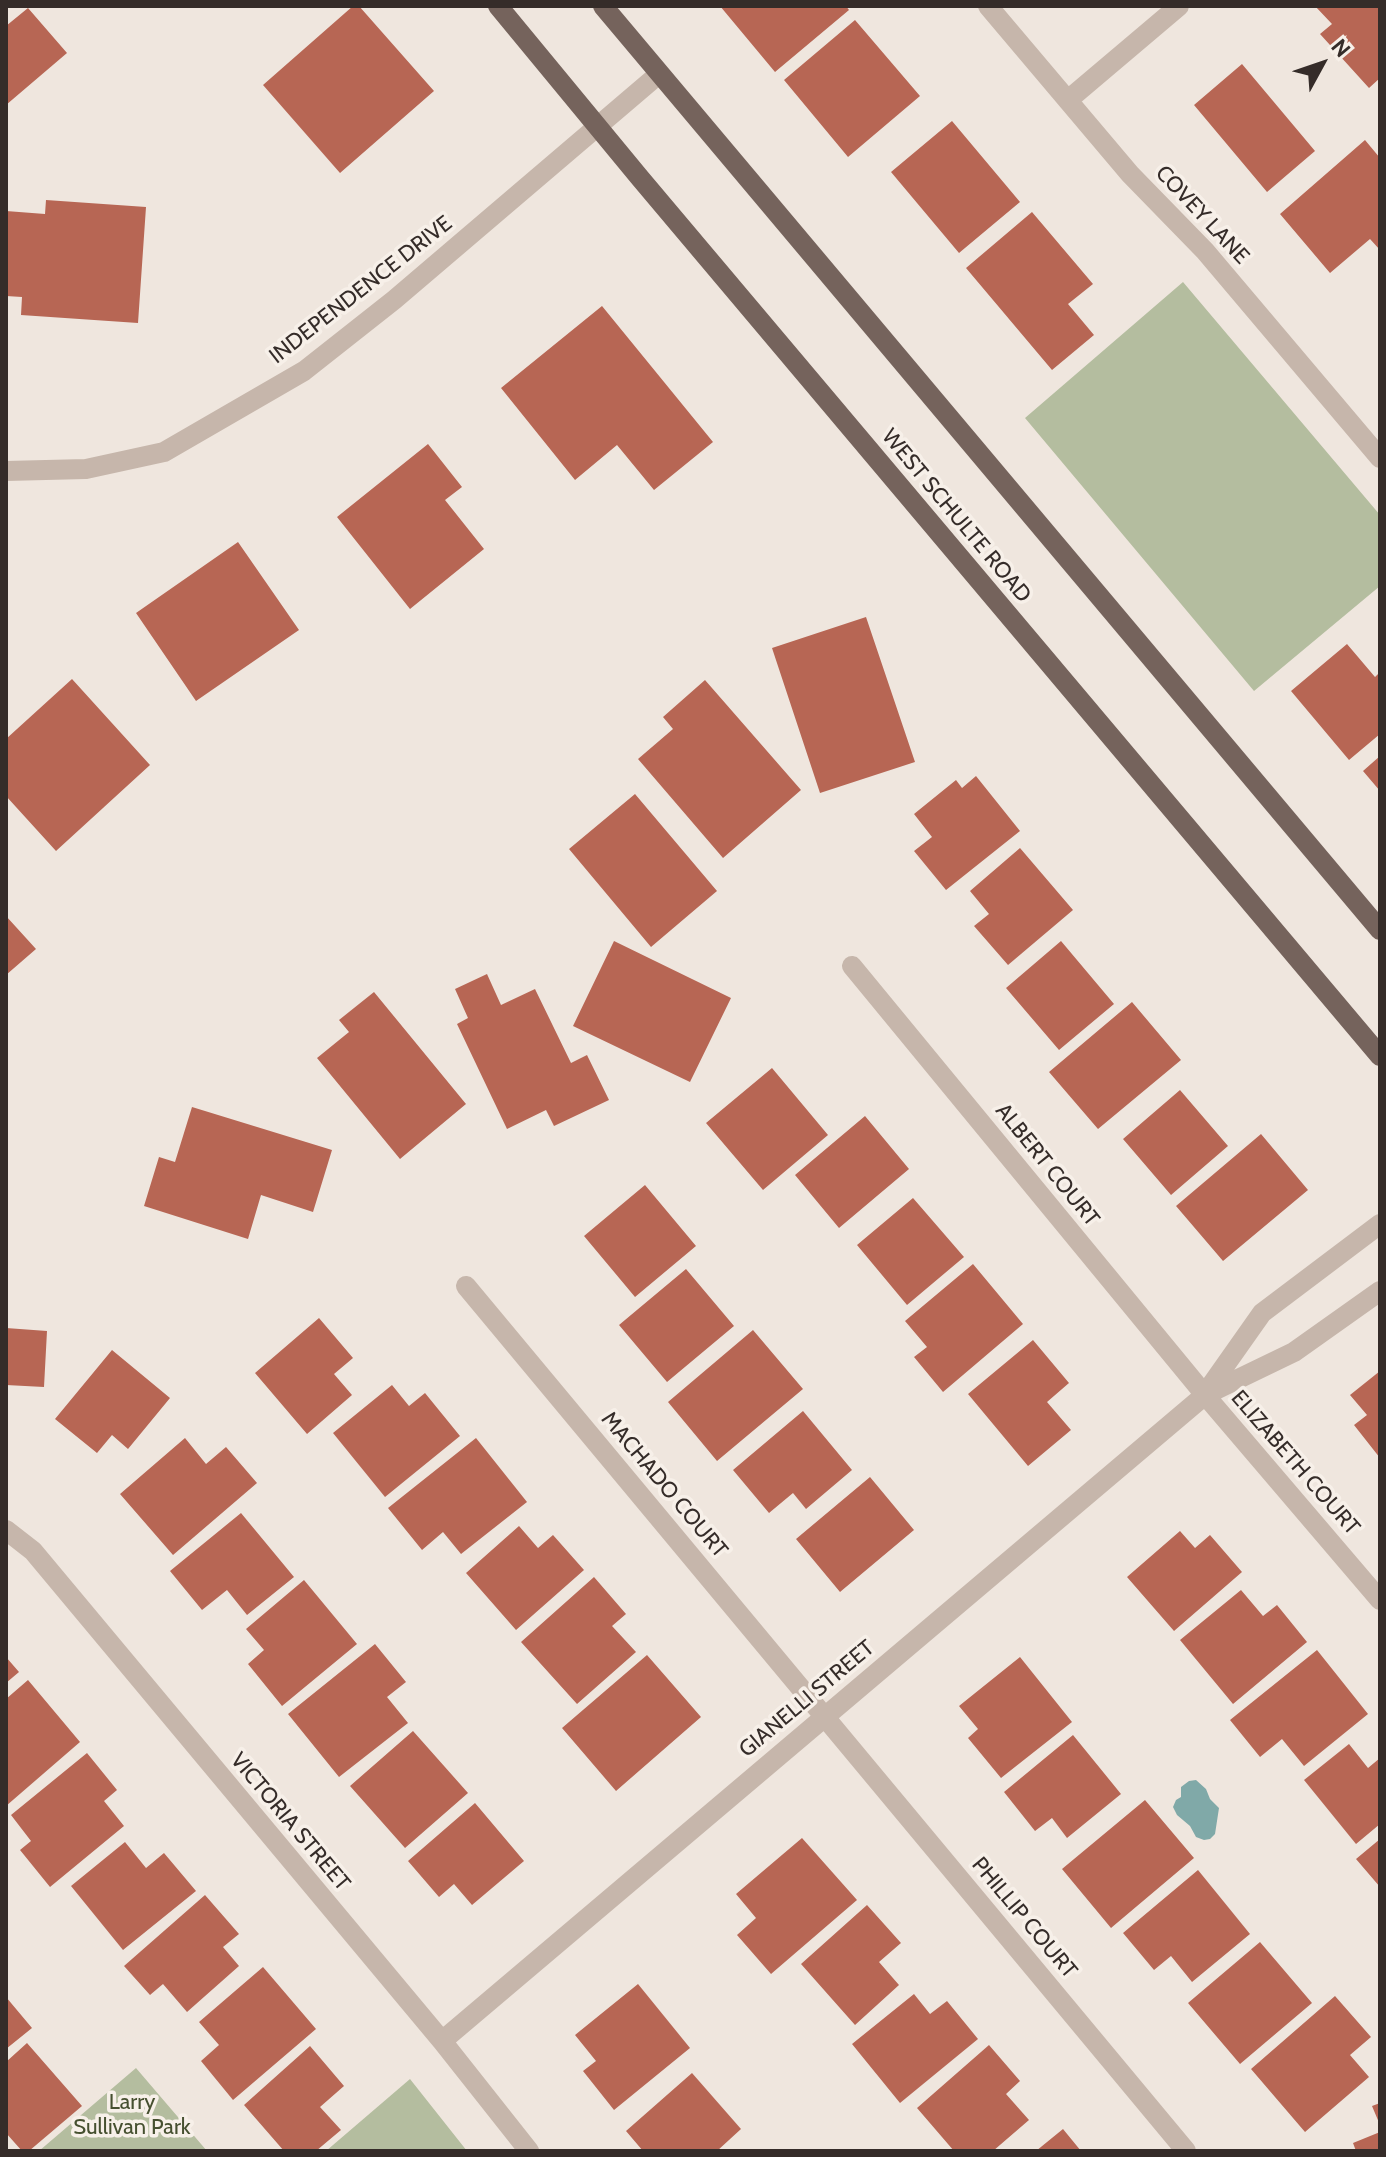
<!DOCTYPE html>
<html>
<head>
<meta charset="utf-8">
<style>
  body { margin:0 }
  #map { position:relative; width:1386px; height:2157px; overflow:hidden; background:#efe6de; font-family:Cabin,sans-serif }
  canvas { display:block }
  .frame { position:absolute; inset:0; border:8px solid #352c29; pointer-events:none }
  .north { position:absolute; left:1282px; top:24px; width:80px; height:80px; -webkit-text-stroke:6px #f7f0e9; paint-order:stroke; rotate:50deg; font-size:22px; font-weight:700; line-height:32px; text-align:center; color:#352c29 }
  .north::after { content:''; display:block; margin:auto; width:28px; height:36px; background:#352c29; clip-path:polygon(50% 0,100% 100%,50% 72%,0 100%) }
</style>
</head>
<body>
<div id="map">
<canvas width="1386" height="2157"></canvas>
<div class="frame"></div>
<div class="north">N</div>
</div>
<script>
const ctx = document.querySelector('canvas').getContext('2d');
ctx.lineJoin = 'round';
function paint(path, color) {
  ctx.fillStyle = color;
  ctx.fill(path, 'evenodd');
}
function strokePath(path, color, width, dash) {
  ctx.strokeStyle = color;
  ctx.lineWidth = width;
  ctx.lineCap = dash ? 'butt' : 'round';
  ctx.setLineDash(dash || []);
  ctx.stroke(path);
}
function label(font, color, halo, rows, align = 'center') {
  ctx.font = font + ' Cabin,sans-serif';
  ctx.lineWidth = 7;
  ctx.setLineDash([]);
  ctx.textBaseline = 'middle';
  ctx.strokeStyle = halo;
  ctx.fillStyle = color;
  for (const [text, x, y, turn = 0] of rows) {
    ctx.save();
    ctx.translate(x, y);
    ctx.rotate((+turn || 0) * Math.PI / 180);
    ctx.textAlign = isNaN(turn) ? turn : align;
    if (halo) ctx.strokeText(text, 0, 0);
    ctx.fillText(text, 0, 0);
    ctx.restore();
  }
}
paint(new Path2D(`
  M 1183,282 L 1380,515 L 1380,586 L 1254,691 L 1025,418 Z
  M 136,2068 L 207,2151 L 39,2151 Z
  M 410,2079 L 467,2151 L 326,2151 Z`), '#b4bd9f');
paint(new Path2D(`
  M 1196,1780 L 1206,1789 L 1210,1799 L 1219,1808 L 1215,1834 L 1210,1839 L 1204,1840 L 1196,1837 L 1190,1826 L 1177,1815 L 1173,1807 L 1176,1800 L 1181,1797 L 1181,1787 L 1189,1781 Z`), '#80a9a8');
paint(new Path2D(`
  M 353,6 L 359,6 L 434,91 L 340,173 L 263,85 Z
  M 720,6 L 846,6 L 849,10 L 775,72 Z
  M 1315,6 L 1380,6 L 1380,78 L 1369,88 L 1320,34 L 1332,24 Z
  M 28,8 L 67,53 L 6,105 L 6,26 Z
  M 855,20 L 920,96 L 848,157 L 784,80 Z
  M 1242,64 L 1315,151 L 1267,192 L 1194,105 Z
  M 952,121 L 1020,202 L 959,253 L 891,172 Z
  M 1365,140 L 1380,158 L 1380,250 L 1370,239 L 1330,273 L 1280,214 Z
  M 46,200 L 146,207 L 138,323 L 21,315 L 22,297 L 6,296 L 6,211 L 45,214 Z
  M 1032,212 L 1093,284 L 1068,304 L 1094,335 L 1052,370 L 966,268 Z
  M 602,306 L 713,442 L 654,490 L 617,445 L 575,480 L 501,388 Z
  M 428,444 L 462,487 L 445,500 L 484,549 L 410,609 L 337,517 Z
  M 238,542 L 299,630 L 196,701 L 136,613 Z
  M 866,617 L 915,762 L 820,793 L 772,648 Z
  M 1347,644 L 1375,677 L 1380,672 L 1380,734 L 1349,760 L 1291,691 Z
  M 72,679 L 150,765 L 56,851 L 6,796 L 6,739 Z
  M 705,680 L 801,790 L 723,858 L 638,759 L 673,729 L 663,717 Z
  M 1380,756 L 1380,791 L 1363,771 Z
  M 976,776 L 1020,831 L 946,890 L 914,851 L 932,837 L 914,814 L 956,780 L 962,788 Z
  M 635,794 L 717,891 L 651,947 L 569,849 Z
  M 1020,848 L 1073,910 L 1008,965 L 974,926 L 989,914 L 970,891 Z
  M 6,916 L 36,949 L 6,975 Z
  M 614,941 L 731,998 L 690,1082 L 573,1026 Z
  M 1061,941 L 1114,1004 L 1059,1050 L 1006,988 Z
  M 487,974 L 501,1005 L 535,989 L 571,1063 L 587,1055 L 609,1100 L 554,1126 L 546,1110 L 507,1129 L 457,1024 L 468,1018 L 455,989 Z
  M 374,992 L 466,1104 L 400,1159 L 317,1058 L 349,1032 L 339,1020 Z
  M 1132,1002 L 1181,1060 L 1098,1129 L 1049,1072 Z
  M 772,1068 L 828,1135 L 763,1190 L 706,1123 Z
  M 1180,1090 L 1228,1146 L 1171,1195 L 1123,1139 Z
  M 192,1107 L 332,1150 L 313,1212 L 261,1195 L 248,1239 L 144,1206 L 159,1157 L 175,1162 Z
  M 865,1116 L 909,1169 L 839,1228 L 795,1175 Z
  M 1261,1134 L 1308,1190 L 1223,1261 L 1176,1206 Z
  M 645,1185 L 696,1246 L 635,1297 L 584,1236 Z
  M 913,1198 L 964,1257 L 907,1305 L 857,1245 Z
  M 973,1264 L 1023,1324 L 943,1392 L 914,1357 L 927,1347 L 905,1321 Z
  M 686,1269 L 734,1326 L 667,1382 L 619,1325 Z
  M 319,1318 L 353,1358 L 334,1374 L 352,1395 L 307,1434 L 255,1373 Z
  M 6,1328 L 47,1331 L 44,1387 L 6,1385 Z
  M 753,1330 L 803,1389 L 717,1461 L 668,1402 Z
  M 1033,1340 L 1069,1383 L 1047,1402 L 1071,1430 L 1028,1466 L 968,1394 Z
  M 112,1350 L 170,1398 L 128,1449 L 112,1435 L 97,1453 L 55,1419 Z
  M 1380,1371 L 1380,1458 L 1354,1425 L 1367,1415 L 1350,1395 Z
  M 392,1385 L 409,1406 L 425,1393 L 460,1436 L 385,1497 L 333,1433 Z
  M 803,1411 L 852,1470 L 806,1509 L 793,1493 L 769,1513 L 733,1470 Z
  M 185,1438 L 206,1464 L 226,1447 L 257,1483 L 173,1555 L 120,1494 Z
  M 476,1438 L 527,1502 L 461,1554 L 443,1532 L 422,1550 L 388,1508 Z
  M 870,1477 L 914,1530 L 840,1592 L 796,1539 Z
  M 241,1513 L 294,1577 L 247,1615 L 227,1590 L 202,1610 L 170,1571 Z
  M 519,1526 L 538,1548 L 553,1535 L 584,1570 L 516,1630 L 466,1573 Z
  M 1180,1531 L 1195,1548 L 1210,1535 L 1242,1572 L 1174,1631 L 1127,1577 Z
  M 594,1577 L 626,1614 L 612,1626 L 636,1652 L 577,1704 L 521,1642 Z
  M 304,1580 L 357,1644 L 282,1706 L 248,1664 L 264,1650 L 246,1629 Z
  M 1241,1590 L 1263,1616 L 1277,1605 L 1307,1642 L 1233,1704 L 1180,1640 Z
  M 375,1644 L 406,1682 L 387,1697 L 408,1723 L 339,1777 L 288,1714 Z
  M 1317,1650 L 1368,1714 L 1304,1766 L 1282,1739 L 1260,1757 L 1230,1720 Z
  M 647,1655 L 701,1717 L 616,1791 L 562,1728 Z
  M 6,1657 L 19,1672 L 6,1683 Z
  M 1020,1657 L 1072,1722 L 1001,1778 L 968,1738 L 978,1729 L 959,1706 Z
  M 28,1680 L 80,1742 L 6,1806 L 6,1699 Z
  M 413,1731 L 468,1793 L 405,1848 L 350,1786 Z
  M 1073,1735 L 1121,1794 L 1067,1838 L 1052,1818 L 1035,1831 L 1004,1792 Z
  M 1349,1744 L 1368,1768 L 1380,1758 L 1380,1824 L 1356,1844 L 1304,1780 Z
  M 87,1753 L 117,1790 L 104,1801 L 124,1826 L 50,1887 L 20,1850 L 31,1841 L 11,1815 Z
  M 1145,1800 L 1194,1858 L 1111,1928 L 1062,1869 Z
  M 475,1803 L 524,1861 L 472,1905 L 454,1884 L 439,1897 L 408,1861 Z
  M 802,1838 L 857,1900 L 771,1974 L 737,1935 L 756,1918 L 736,1894 Z
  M 1380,1839 L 1380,1887 L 1356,1859 Z
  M 125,1842 L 146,1868 L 164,1853 L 196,1891 L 123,1950 L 71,1886 Z
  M 1198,1870 L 1250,1934 L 1192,1982 L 1171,1956 L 1154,1970 L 1123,1933 Z
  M 205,1895 L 239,1934 L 223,1947 L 239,1966 L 187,2012 L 163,1984 L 150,1995 L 124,1966 Z
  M 867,1905 L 901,1943 L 879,1962 L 899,1985 L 855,2025 L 801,1964 Z
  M 1260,1942 L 1312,2003 L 1240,2064 L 1188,2003 Z
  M 263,1967 L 316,2029 L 233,2100 L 201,2061 L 219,2045 L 199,2022 Z
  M 638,1984 L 690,2048 L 614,2110 L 583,2071 L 596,2061 L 575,2035 Z
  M 914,1994 L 930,2014 L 947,2001 L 978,2039 L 900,2103 L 852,2044 Z
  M 1335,1996 L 1371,2037 L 1350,2055 L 1369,2077 L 1305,2132 L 1251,2069 Z
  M 6,1997 L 32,2028 L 6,2049 Z
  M 27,2043 L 82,2106 L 29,2151 L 22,2151 L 6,2133 L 6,2062 Z
  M 989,2045 L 1020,2081 L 1006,2094 L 1029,2120 L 993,2151 L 954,2151 L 917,2108 Z
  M 310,2046 L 344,2086 L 320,2107 L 341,2130 L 316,2151 L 284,2151 L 244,2105 Z
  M 692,2073 L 741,2129 L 717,2151 L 643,2151 L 626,2131 Z
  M 1380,2103 L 1380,2125 L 1372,2106 Z
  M 1063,2129 L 1081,2151 L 1036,2151 Z
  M 1380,2132 L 1380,2151 L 1356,2151 L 1353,2143 Z`), '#b76654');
strokePath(new Path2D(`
  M 988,6 L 1130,174 L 1205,251 L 1380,458
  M 1068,100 L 1179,6
  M 6,471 L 86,469 L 164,452 L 304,371 L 394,300 L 659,74
  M 852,966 L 1205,1395 L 1380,1600
  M 466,1286 L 1186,2151
  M 1207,1391 L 1262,1313 L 1380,1224
  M 6,1530 L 33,1551 L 442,2041 L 529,2151
  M 442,2041 L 1205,1395 L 1294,1352 L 1380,1291`), '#c6b6ab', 20);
strokePath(new Path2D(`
  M 498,6 L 640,178 L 1380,1056
  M 603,6 L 1380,930`), '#75635c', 20);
label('22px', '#352c29', '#f7f0e9', [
  ["COVEY LANE",1202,215,47],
  ["INDEPENDENCE DRIVE",361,290,-38],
  ["WEST SCHULTE ROAD",956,516,50],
  ["ALBERT COURT",1047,1165,51],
  ["ELIZABETH COURT",1295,1463,49],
  ["MACHADO COURT",664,1485,50],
  ["GIANELLI STREET",807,1699,-40],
  ["VICTORIA STREET",290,1822,50],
  ["PHILLIP COURT",1024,1918,50]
]);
label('22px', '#465030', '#f7f0e9', [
  ["Larry",132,2103],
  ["Sullivan Park",132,2128]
]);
</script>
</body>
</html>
